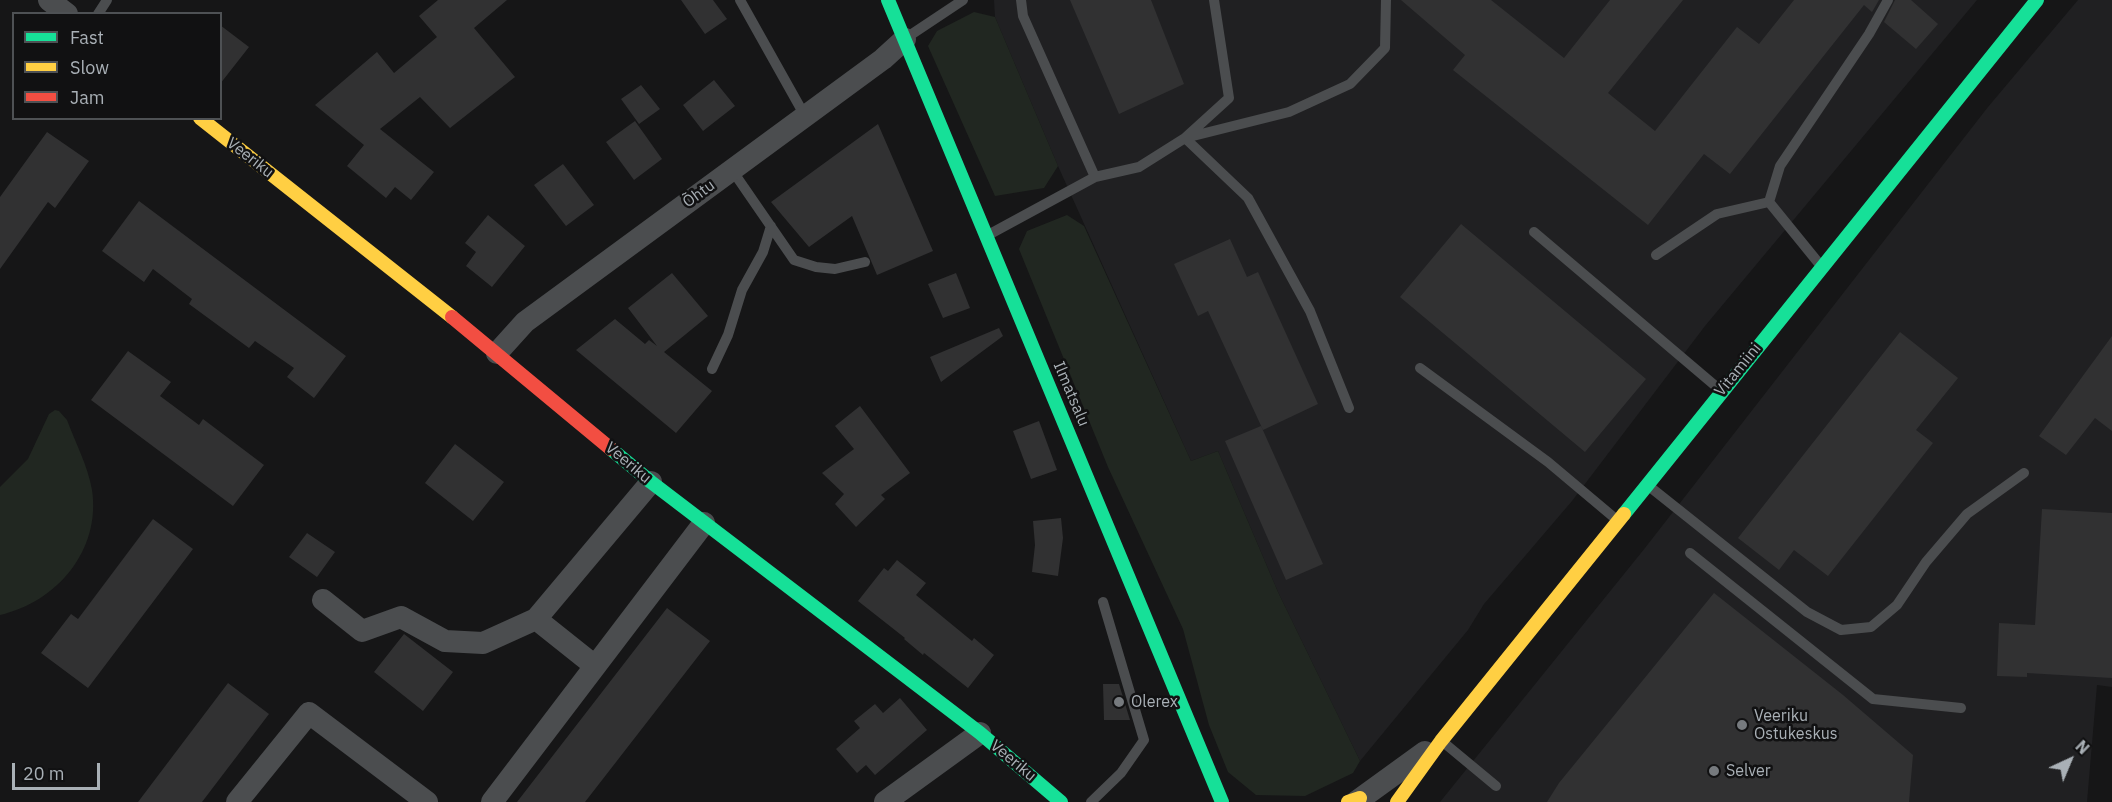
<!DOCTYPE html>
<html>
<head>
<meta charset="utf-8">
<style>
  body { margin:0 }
  #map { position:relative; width:2112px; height:802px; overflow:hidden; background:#161617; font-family:"IBM Plex Sans",sans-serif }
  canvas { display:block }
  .legend { position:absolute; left:12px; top:12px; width:210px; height:108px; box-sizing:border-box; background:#111112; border:2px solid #4e5154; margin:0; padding:8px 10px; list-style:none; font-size:18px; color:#a9b0b6 }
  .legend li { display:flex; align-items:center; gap:12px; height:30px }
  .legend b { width:30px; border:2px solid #4e5154 }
  .north { position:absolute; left:2040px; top:730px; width:60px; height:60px; -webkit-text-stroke:4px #111112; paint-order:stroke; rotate:44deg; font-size:16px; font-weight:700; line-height:24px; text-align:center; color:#a9b0b6 }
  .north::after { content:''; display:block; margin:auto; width:21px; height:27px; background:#a9b0b6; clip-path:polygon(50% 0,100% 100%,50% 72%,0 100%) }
  .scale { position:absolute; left:12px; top:763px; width:88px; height:27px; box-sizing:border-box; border:3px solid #a9b0b6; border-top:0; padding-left:8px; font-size:18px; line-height:21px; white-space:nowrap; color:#a9b0b6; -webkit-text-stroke:4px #111112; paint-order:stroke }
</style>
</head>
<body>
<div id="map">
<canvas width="2112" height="802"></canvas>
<ul class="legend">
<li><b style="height:8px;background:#16e098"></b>Fast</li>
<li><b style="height:8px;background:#ffcf43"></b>Slow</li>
<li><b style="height:8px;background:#f24e42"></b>Jam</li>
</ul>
<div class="north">N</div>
<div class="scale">20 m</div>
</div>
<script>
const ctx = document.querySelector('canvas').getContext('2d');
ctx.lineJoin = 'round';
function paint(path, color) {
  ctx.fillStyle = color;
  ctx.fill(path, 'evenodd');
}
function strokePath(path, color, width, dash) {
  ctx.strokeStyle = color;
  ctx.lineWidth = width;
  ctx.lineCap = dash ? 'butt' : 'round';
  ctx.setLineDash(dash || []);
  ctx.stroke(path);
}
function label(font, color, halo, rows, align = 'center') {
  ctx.font = font + ' "IBM Plex Sans",sans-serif';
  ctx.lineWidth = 5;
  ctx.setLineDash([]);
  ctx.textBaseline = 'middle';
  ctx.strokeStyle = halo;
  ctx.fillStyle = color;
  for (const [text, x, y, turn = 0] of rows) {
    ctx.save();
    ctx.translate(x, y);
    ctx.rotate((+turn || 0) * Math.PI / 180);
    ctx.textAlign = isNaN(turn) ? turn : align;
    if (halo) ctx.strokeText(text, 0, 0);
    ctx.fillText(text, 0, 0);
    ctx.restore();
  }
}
paint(new Path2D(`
  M 994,0 L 1977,0 L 1705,326 L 1572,501 L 1484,604 L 1468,630 L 1360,761 L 1278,592 L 1218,451 L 1191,461 L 1058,166 L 995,17 Z
  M 2078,0 L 2112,0 L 2112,687 L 2097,685 L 2087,802 L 1440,802 L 1645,548 L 1988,107 Z`), '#202022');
paint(new Path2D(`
  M 974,12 L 995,17 L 1058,166 L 1044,188 L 995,196 L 928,46 L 937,31 Z
  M 1067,215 L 1084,226 L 1191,461 L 1218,451 L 1278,592 L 1360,761 L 1353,773 L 1305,796 L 1256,795 L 1228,772 L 1209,725 L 1183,629 L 1108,467 L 1019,249 L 1027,231 Z
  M 55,410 L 59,411 L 67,420 C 75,442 88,466 92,490 C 101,550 57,602 0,615 L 0,487 L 28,459 L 49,414 Z`), '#212721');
paint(new Path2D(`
  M 438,0 L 507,0 L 474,28 L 515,77 L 450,128 L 420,97 L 380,129 L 434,172 L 411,200 L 395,187 L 386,198 L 347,166 L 364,145 L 315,105 L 377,52 L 394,73 L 437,37 L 419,16 Z
  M 681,0 L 713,0 L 727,19 L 705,34 Z
  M 1070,0 L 1151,0 L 1184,84 L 1119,114 Z
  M 1401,0 L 1491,0 L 1564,58 L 1610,0 L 1683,0 L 1608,93 L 1655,131 L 1737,27 L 1759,44 L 1794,0 L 1879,0 L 1872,12 L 1864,5 L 1730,174 L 1704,154 L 1648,225 L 1453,70 L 1465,55 Z
  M 1895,0 L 1911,0 L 1938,24 L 1916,49 L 1884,22 Z
  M 220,25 L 249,47 L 220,84 Z
  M 714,80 L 735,106 L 703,131 L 683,105 Z
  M 641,85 L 660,109 L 639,124 L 621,99 Z
  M 635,121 L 662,159 L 634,180 L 606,142 Z
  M 878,124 L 933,251 L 877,275 L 852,216 L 809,247 L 771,202 Z
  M 47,132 L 89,161 L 55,208 L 48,202 L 0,269 L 0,197 Z
  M 563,164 L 594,205 L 566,226 L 534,185 Z
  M 139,201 L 346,356 L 314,398 L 287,377 L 294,368 L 255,341 L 249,348 L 189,304 L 192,299 L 153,269 L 144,282 L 102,251 Z
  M 488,215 L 525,246 L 492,287 L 466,266 L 476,252 L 465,243 Z
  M 1461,224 L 1646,379 L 1585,452 L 1400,297 Z
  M 1230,239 L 1247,277 L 1258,272 L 1318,404 L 1263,430 L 1208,311 L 1198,316 L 1174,264 Z
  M 672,273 L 708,316 L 664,352 L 712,391 L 676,433 L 576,350 L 615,319 L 645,344 L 649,340 L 657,346 L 628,308 Z
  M 956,273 L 970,308 L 943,318 L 928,284 Z
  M 999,328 L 1003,336 L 941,382 L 930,357 Z
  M 1900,332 L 1958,378 L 1916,430 L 1933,443 L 1828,576 L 1794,550 L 1779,570 L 1738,538 Z
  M 2112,336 L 2112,431 L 2095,418 L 2066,455 L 2039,436 Z
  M 128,351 L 171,382 L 160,396 L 199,425 L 203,419 L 264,465 L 233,506 L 91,400 Z
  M 860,406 L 910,473 L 881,495 L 885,499 L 856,527 L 835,504 L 844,494 L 822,473 L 854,449 L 835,426 Z
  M 1039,421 L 1057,470 L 1031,479 L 1013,431 Z
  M 1261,426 L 1323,564 L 1286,580 L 1225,441 Z
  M 455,444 L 504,482 L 473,521 L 425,483 Z
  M 2042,509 L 2112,513 L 2112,678 L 2027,673 L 2027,677 L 1997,676 L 1999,623 L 2035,625 Z
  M 1061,518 L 1063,538 L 1058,576 L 1032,572 L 1035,545 L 1033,521 Z
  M 153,519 L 193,549 L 88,688 L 41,653 L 71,614 L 78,619 Z
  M 307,533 L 335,552 L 317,577 L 289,557 Z
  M 897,560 L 926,583 L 916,595 L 972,641 L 974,638 L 994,655 L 968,688 L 924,653 L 923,655 L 904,639 L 905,638 L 858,601 L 884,568 L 888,571 Z
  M 1714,593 L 1843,695 L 1913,755 L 1909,802 L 1547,802 L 1559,783 Z
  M 667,608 L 710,641 L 585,802 L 517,802 Z
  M 404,634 L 453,672 L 423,711 L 374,672 Z
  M 228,683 L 269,714 L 202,802 L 138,802 Z
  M 1103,684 L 1119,684 L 1130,720 L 1104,720 Z
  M 900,698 L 927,730 L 875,775 L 866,765 L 857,773 L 836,749 L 860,728 L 854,721 L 875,704 L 883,713 Z`), '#313132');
strokePath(new Path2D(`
  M 740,0 L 805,116
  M 98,14 L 107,0
  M 906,38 L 963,0
  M 1185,138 L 1248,198 L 1310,311 L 1349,408
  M 1185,138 L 1289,112 L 1350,84 L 1385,48 L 1386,0
  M 732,170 L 794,260 L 816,267 L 835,269 L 865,262
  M 1095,177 L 1139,167 L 1185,138 L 1229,98 L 1214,0
  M 1534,232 L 1719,389
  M 990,234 L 1095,177 L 1023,16 L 1021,0
  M 1656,255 L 1717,214 L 1769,202
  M 1821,266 L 1769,202 L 1780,166 L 1869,34 L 1888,0
  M 1420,368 L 1548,462 L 1617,520
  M 712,369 L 728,335 L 742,290 L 763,252 L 771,226
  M 1650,487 L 1807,612 L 1841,630 L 1871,627 L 1897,605 L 1926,562 L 1967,514 L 2024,473
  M 1690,553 L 1873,699 L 1961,708
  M 1443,742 L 1496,786
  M 1091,802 L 1121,773 L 1144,740 L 1103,602`), '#4b4d4f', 10);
strokePath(new Path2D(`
  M 49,0 L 67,14
  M 497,353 L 525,322 L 883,59 L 905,39
  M 323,600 L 362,631 L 401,617 L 445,641 L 483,643 L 536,619 L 651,482
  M 536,619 L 595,666
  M 237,802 L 309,713 L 427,802
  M 492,802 L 704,523
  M 885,802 L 980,733
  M 1356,802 L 1425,752`), '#4b4d4f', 22);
strokePath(new Path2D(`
  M 888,0 L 1222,802
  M 611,449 L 651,482 L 980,733 L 1061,802
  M 1624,514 L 2037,0`), '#16e098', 14);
strokePath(new Path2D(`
  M 200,118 L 452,317
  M 1348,802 L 1360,798
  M 1397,802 L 1441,741 L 1624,514`), '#ffcf43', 14);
strokePath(new Path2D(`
  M 452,317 L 611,449`), '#f24e42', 14);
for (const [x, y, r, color] of [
  [1119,702,6,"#767a7e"],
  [1742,725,6,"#767a7e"],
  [1714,771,6,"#767a7e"]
]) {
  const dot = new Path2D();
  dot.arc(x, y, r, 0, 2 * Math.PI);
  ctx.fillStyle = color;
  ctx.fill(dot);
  strokePath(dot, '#111112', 2);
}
label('16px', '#a9b0b6', '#111112', [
  ["Veeriku",250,158,38],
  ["Õhtu",699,194,-36],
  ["Vitamiini",1738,370,-51],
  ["Ilmatsalu",1071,394,67],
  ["Veeriku",628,463,40],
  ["Veeriku",1013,761,40]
]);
label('16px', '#a9b0b6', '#111112', [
  ["Olerex",1131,702],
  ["Veeriku",1754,716],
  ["Ostukeskus",1754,734],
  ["Selver",1726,771]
], 'left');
</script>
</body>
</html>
